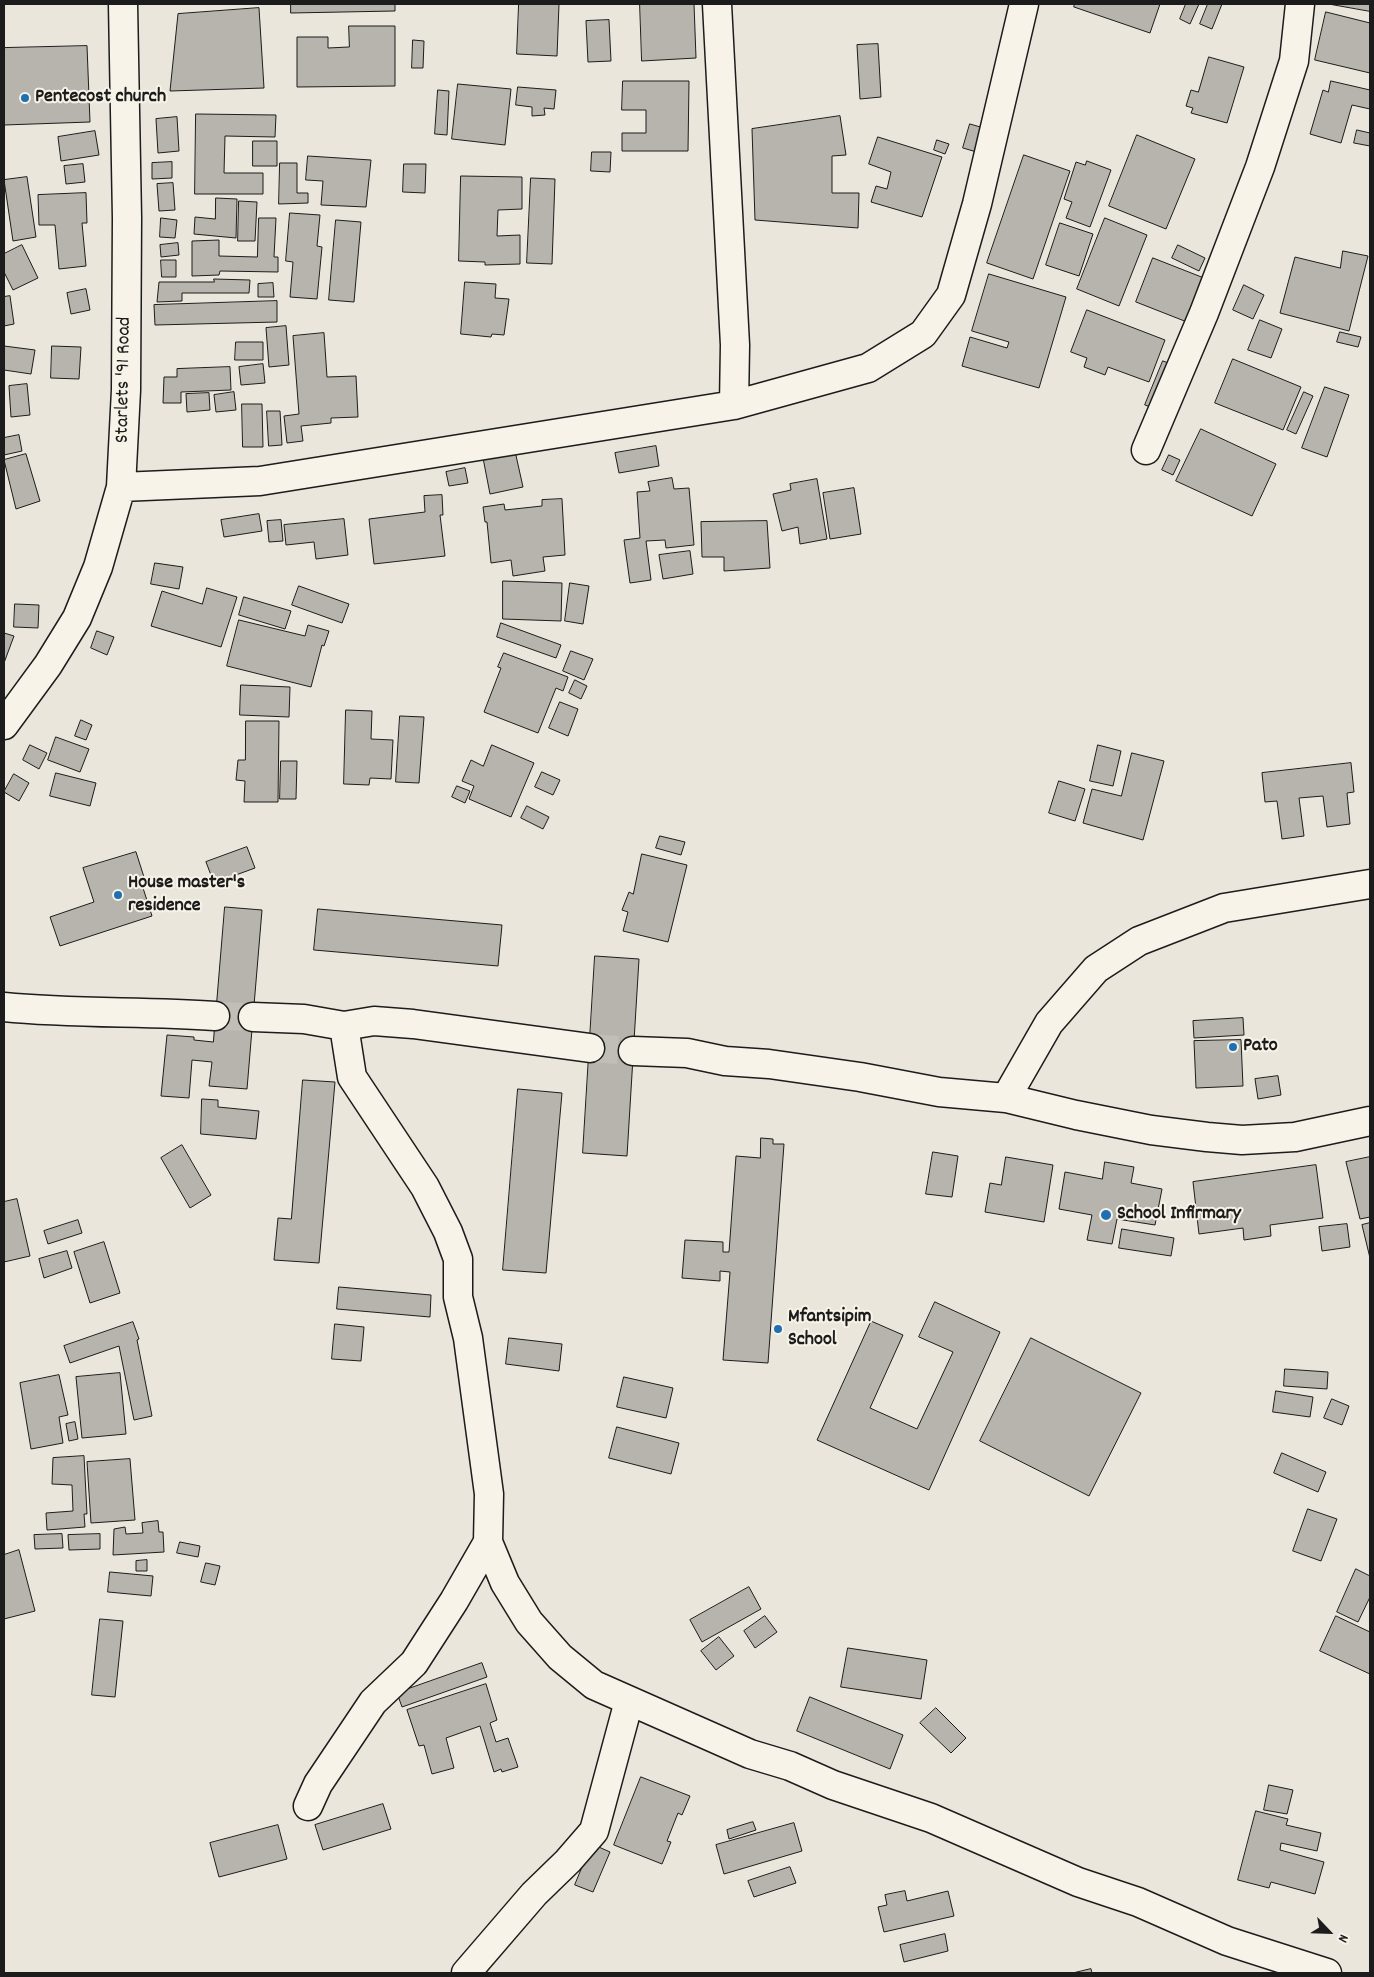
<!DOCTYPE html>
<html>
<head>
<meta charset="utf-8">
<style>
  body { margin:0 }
  #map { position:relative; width:1374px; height:1977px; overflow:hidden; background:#eae6dc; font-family:Dekko,sans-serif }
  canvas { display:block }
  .frame { position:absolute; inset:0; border:5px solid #1c1c1c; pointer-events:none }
  .north { position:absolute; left:1304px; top:1907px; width:50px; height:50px; -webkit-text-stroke:4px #f7f3e8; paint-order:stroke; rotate:114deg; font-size:14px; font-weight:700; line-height:20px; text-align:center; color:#1c1c1c }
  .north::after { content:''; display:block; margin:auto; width:18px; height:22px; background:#1c1c1c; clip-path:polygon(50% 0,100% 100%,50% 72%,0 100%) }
</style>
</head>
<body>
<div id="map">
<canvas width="1374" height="1977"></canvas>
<div class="frame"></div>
<div class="north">N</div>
</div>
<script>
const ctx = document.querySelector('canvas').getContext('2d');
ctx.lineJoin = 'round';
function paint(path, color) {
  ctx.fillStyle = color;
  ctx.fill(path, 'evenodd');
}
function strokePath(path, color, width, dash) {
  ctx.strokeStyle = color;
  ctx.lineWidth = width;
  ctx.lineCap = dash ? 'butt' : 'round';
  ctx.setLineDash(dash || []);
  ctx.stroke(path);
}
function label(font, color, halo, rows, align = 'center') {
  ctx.font = font + ' Dekko,sans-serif';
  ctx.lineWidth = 4;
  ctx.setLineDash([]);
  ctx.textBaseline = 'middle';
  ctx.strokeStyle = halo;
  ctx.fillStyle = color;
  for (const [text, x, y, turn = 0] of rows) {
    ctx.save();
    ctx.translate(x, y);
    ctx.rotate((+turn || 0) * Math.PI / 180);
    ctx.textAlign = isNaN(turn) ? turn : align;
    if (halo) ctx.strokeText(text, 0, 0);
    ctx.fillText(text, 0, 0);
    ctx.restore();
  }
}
const building = new Path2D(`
  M 291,4 L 395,4 L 395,11 L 291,13 Z
  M 519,4 L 559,4 L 557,56 L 517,54 Z
  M 640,4 L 694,4 L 696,58 L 642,61 Z
  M 1075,4 L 1160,4 L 1150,33 L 1074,7 Z
  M 1186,4 L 1199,4 L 1190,24 L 1180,19 Z
  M 1208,4 L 1222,4 L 1212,29 L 1200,24 Z
  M 1329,4 L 1370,4 L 1370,11 Z
  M 259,8 L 264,88 L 170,91 L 178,14 Z
  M 1326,12 L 1370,23 L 1370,73 L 1315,60 Z
  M 609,20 L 611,61 L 588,62 L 586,21 Z
  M 349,26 L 395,26 L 395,86 L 297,87 L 297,37 L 328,37 L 328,48 L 349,47 Z
  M 413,40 L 424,41 L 423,68 L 412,68 Z
  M 878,44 L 881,97 L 860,99 L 857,45 Z
  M 87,46 L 90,122 L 4,125 L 4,48 Z
  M 1209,57 L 1244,67 L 1227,123 L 1191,113 L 1193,108 L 1186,106 L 1191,90 L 1198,92 Z
  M 623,81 L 689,81 L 688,151 L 622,151 L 622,133 L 646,133 L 646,110 L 622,110 Z
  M 1331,81 L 1370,90 L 1370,109 L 1352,105 L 1341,143 L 1310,134 L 1323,90 L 1328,92 Z
  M 458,84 L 511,89 L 505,145 L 452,139 Z
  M 518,87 L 556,90 L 554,109 L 544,108 L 545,115 L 532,116 L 532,107 L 516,105 Z
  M 438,90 L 449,91 L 447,135 L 435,134 Z
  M 196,114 L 276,115 L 275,137 L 225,136 L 224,173 L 263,173 L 263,194 L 195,194 Z
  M 840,116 L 846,155 L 832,156 L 832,193 L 859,193 L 858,228 L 755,220 L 752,129 Z
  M 177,117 L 179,151 L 158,153 L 156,119 Z
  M 970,124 L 987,129 L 980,153 L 963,148 Z
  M 1357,130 L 1370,133 L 1370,146 L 1354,143 Z
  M 95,131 L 99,155 L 61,161 L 58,137 Z
  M 1137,135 L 1195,159 L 1166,229 L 1109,206 Z
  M 878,137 L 942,157 L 922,217 L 871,202 L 876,186 L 887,189 L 891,172 L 869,164 Z
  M 937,140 L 949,144 L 945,154 L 934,150 Z
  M 253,141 L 277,141 L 277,166 L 253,166 Z
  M 592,152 L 611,152 L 610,172 L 591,171 Z
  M 1024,155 L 1070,171 L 1033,279 L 987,263 Z
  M 308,156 L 371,160 L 366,207 L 321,205 L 323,181 L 306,180 Z
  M 1087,161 L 1111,170 L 1090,227 L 1066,218 L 1072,202 L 1064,199 L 1076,162 L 1085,165 Z
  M 172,162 L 172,178 L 152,179 L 152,163 Z
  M 280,163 L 297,163 L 297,193 L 308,193 L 308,203 L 279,204 Z
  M 83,164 L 85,182 L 66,184 L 64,166 Z
  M 404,164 L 426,164 L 425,193 L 403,192 Z
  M 461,176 L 522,177 L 522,209 L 498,210 L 497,236 L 520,235 L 520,264 L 485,265 L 485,262 L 459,261 Z
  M 27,177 L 36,237 L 13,241 L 4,180 Z
  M 531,178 L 555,179 L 552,264 L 527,263 Z
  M 173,183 L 175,210 L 159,211 L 157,184 Z
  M 86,193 L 87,223 L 82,223 L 86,266 L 59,269 L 55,225 L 39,225 L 38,195 Z
  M 216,198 L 237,199 L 236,238 L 194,234 L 195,217 L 215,219 Z
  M 239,201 L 257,202 L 255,241 L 238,241 Z
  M 290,213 L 320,215 L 317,246 L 322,247 L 317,299 L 290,297 L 293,262 L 286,261 Z
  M 161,218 L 177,220 L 175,238 L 160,237 Z
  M 259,218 L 276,218 L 274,257 L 278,257 L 278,272 L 220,271 L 219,275 L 192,276 L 192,241 L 219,240 L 219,256 L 257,257 Z
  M 1105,218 L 1147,235 L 1119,306 L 1077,289 Z
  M 336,220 L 361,222 L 354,302 L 329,300 Z
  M 1060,223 L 1093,234 L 1079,276 L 1046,265 Z
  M 178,243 L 179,255 L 161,257 L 160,245 Z
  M 22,245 L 38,278 L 13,290 L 4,272 L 4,254 Z
  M 1178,245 L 1205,258 L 1199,271 L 1172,258 Z
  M 1343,251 L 1368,256 L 1349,331 L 1280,313 L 1295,257 L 1340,268 Z
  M 1153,258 L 1204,278 L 1187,322 L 1136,302 Z
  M 161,260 L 176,260 L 176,277 L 162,277 Z
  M 989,274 L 1066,297 L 1039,388 L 962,366 L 970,337 L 1007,348 L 1009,342 L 972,331 Z
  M 214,279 L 250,280 L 249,293 L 182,293 L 182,301 L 157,302 L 159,282 L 214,282 Z
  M 465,282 L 496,284 L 495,298 L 509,299 L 504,335 L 492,334 L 491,337 L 461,334 Z
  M 273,283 L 274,297 L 258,297 L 258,284 Z
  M 1244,285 L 1264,295 L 1253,319 L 1233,310 Z
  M 86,289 L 90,310 L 71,314 L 67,293 Z
  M 10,296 L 14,324 L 4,326 L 4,297 Z
  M 277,301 L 277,322 L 155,325 L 154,305 Z
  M 1087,310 L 1165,340 L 1149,382 L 1108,367 L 1105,375 L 1084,367 L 1087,358 L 1071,352 Z
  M 1260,320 L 1282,329 L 1271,358 L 1248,350 Z
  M 286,326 L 289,365 L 269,367 L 266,328 Z
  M 1340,332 L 1361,337 L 1358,347 L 1337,342 Z
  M 324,333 L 327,377 L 356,376 L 358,417 L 331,418 L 331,423 L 301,426 L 303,441 L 287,443 L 284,416 L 299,414 L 293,336 Z
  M 236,342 L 263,342 L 263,360 L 235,360 Z
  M 4,346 L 35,350 L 31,374 L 4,370 Z
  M 52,346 L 81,347 L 79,379 L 51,378 Z
  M 1233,359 L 1301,387 L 1283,430 L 1215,403 Z
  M 1163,361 L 1176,366 L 1159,410 L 1145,405 Z
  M 263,364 L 265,383 L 241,385 L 239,367 Z
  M 230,367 L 231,390 L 181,392 L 181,403 L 163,403 L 164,377 L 177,377 L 177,369 Z
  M 27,384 L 30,415 L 11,417 L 9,386 Z
  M 1325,387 L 1349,395 L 1327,457 L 1302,448 Z
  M 234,392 L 236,410 L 216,412 L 214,395 Z
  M 1304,392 L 1313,396 L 1296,434 L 1287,430 Z
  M 209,393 L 210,410 L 187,412 L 186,394 Z
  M 242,404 L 262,404 L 263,447 L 243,447 Z
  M 267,411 L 280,411 L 282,445 L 269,446 Z
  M 1201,429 L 1276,464 L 1252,516 L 1176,481 Z
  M 19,435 L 22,451 L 4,455 L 4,438 Z
  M 656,446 L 659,466 L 619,473 L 615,453 Z
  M 515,451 L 523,487 L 490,494 L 483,458 Z
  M 26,454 L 40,501 L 16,509 L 4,460 Z
  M 1169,455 L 1180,460 L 1173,475 L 1162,470 Z
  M 465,468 L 468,483 L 449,486 L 446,472 Z
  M 672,478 L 674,489 L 689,488 L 694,545 L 666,548 L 665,540 L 646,541 L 651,580 L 630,583 L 624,540 L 640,538 L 637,492 L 650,491 L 648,482 Z
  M 817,479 L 827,539 L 800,544 L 798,527 L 782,531 L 773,494 L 791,490 L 790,484 Z
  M 854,488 L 861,534 L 830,539 L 823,493 Z
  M 442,495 L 443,515 L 440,515 L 445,556 L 374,564 L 369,519 L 425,512 L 424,496 Z
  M 562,499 L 565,555 L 543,557 L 545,571 L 513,576 L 511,560 L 491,563 L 487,522 L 485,522 L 483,507 L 504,504 L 505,510 L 542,506 L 542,500 Z
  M 259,514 L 262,531 L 224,537 L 221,520 Z
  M 344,519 L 348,555 L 316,559 L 314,542 L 286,545 L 284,525 Z
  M 281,520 L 283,541 L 269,542 L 267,521 Z
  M 767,521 L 770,568 L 724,571 L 724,557 L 702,557 L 701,522 Z
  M 690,551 L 693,574 L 663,579 L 659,555 Z
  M 155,563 L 183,567 L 179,589 L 151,584 Z
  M 503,581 L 562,583 L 561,621 L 503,619 Z
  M 570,583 L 589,586 L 583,624 L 565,621 Z
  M 299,586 L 349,604 L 342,623 L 292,605 Z
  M 207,588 L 237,597 L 221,647 L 151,626 L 162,591 L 202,604 Z
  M 244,597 L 291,611 L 285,629 L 239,615 Z
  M 15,604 L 39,605 L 38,628 L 14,627 Z
  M 239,620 L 305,636 L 308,625 L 329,631 L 324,646 L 322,645 L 311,687 L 227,666 Z
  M 501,623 L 561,645 L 556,658 L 497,637 Z
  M 97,631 L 114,637 L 107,655 L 91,648 Z
  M 4,633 L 14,636 L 4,663 Z
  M 571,651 L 593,659 L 584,680 L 563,671 Z
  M 504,653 L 568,677 L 563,691 L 556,688 L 538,733 L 484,712 L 501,668 L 498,667 Z
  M 575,680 L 587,686 L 581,699 L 569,693 Z
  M 241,685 L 290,687 L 289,717 L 240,715 Z
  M 560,702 L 578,709 L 568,736 L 549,728 Z
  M 346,710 L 372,711 L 371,739 L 393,740 L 391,779 L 370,778 L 369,785 L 344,784 Z
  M 400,716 L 424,717 L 419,783 L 396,782 Z
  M 81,720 L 92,725 L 86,740 L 75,736 Z
  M 246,721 L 279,721 L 278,802 L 244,802 L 245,781 L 236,780 L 238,760 L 245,760 Z
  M 56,737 L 89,749 L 80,772 L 48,760 Z
  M 30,745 L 47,753 L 39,769 L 23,760 Z
  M 492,745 L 534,763 L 511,817 L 469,799 L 474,786 L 462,781 L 471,760 L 483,766 Z
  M 1098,745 L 1121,751 L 1113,786 L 1090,781 Z
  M 1132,753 L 1164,761 L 1143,840 L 1083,823 L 1092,789 L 1121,796 Z
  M 281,761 L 297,761 L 296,799 L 280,799 Z
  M 1351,763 L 1354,792 L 1347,793 L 1350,824 L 1327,827 L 1323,796 L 1299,798 L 1304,836 L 1282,839 L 1277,801 L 1265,802 L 1262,773 Z
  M 542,772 L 560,780 L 553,795 L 535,787 Z
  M 56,773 L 96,783 L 90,806 L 50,796 Z
  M 14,774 L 29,783 L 19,801 L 4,792 Z
  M 1059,781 L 1085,789 L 1075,821 L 1049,813 Z
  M 457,786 L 470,791 L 465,803 L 452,797 Z
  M 527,806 L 549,817 L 543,829 L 521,818 Z
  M 660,836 L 685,842 L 681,855 L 656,848 Z
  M 247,847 L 255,868 L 214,883 L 206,862 Z
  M 136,852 L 144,877 L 137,879 L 140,888 L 143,888 L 152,916 L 60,946 L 50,917 L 94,902 L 83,868 Z
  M 642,854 L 687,865 L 668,942 L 623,931 L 628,912 L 622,910 L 629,892 L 633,894 Z
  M 225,907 L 262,910 L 247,1089 L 209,1086 L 212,1062 L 192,1060 L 189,1098 L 161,1096 L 167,1035 L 194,1037 L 194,1040 L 213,1042 Z
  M 318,909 L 502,925 L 498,966 L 314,950 Z
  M 595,956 L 639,959 L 627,1156 L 583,1153 Z
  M 1243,1018 L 1244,1035 L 1194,1038 L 1193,1021 Z
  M 1241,1040 L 1243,1086 L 1196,1088 L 1194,1041 Z
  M 1278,1076 L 1281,1095 L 1258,1099 L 1255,1079 Z
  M 303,1080 L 335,1082 L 319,1263 L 274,1260 L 278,1218 L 291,1219 Z
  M 518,1089 L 562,1093 L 546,1273 L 503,1270 Z
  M 202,1099 L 218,1100 L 218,1107 L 259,1111 L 256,1139 L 201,1134 Z
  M 761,1138 L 773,1139 L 773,1144 L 784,1144 L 768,1363 L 723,1360 L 730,1272 L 720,1271 L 720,1281 L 682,1278 L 685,1240 L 723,1242 L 723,1252 L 729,1252 L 736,1156 L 760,1158 Z
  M 182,1145 L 211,1195 L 190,1208 L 161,1158 Z
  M 933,1152 L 958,1156 L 952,1197 L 926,1194 Z
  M 1006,1157 L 1053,1165 L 1044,1222 L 985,1212 L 990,1183 L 1001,1185 Z
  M 1370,1157 L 1370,1217 L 1360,1219 L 1346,1162 Z
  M 1105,1162 L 1134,1167 L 1131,1183 L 1162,1189 L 1155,1225 L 1117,1219 L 1112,1244 L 1087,1240 L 1092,1215 L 1059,1209 L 1065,1172 L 1102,1179 Z
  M 1316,1165 L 1323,1218 L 1270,1225 L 1271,1236 L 1244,1240 L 1243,1228 L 1199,1234 L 1193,1182 Z
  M 17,1199 L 30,1256 L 4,1262 L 4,1202 Z
  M 78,1220 L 82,1233 L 48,1244 L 44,1231 Z
  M 1370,1223 L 1370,1258 L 1362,1225 Z
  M 1347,1224 L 1350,1247 L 1322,1251 L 1319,1227 Z
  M 1122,1229 L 1174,1238 L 1171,1256 L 1119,1248 Z
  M 104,1242 L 120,1293 L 90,1303 L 74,1252 Z
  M 67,1251 L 72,1268 L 44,1278 L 39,1259 Z
  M 339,1287 L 431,1295 L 430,1317 L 337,1309 Z
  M 935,1302 L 1000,1332 L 929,1490 L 817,1440 L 871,1321 L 903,1335 L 870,1408 L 917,1429 L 953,1352 L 919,1337 Z
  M 133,1322 L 139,1339 L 137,1340 L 152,1416 L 134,1420 L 119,1346 L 70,1363 L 64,1346 Z
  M 335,1324 L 364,1327 L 361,1361 L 332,1359 Z
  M 509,1338 L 562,1344 L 559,1371 L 506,1364 Z
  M 1031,1338 L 1141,1393 L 1089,1496 L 980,1441 Z
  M 1285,1369 L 1328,1372 L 1327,1389 L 1284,1386 Z
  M 120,1373 L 126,1434 L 82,1438 L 76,1377 Z
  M 59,1375 L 68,1415 L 59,1417 L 63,1443 L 31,1449 L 20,1383 Z
  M 624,1377 L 673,1388 L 666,1418 L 617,1407 Z
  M 1276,1391 L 1313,1397 L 1310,1417 L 1273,1412 Z
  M 1332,1399 L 1349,1406 L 1342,1425 L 1324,1418 Z
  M 75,1422 L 78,1439 L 69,1441 L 66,1424 Z
  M 617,1427 L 679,1443 L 671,1474 L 609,1458 Z
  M 1282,1453 L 1326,1472 L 1318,1492 L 1274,1473 Z
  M 84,1456 L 87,1514 L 84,1514 L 85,1527 L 47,1530 L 46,1513 L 73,1511 L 72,1485 L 52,1484 L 53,1458 Z
  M 130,1459 L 135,1520 L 91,1523 L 87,1462 Z
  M 1308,1509 L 1337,1519 L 1321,1561 L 1293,1551 Z
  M 158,1521 L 159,1532 L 163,1532 L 164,1552 L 113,1555 L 114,1529 L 125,1527 L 126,1534 L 143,1533 L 142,1523 Z
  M 62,1534 L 63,1548 L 35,1549 L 34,1535 Z
  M 100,1534 L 100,1549 L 69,1550 L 68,1535 Z
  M 180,1542 L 200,1546 L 198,1557 L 177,1553 Z
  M 19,1550 L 35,1611 L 4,1619 L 4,1555 Z
  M 147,1560 L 147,1571 L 136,1571 L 136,1561 Z
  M 206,1563 L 220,1566 L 215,1585 L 201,1582 Z
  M 1356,1569 L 1370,1576 L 1370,1597 L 1358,1622 L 1337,1612 Z
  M 110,1572 L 153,1576 L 151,1596 L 108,1592 Z
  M 749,1587 L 761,1609 L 702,1642 L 690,1620 Z
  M 765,1616 L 777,1632 L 755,1648 L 744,1631 Z
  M 1336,1616 L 1370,1632 L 1370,1674 L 1320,1651 Z
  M 100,1619 L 123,1621 L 115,1697 L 92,1695 Z
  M 719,1637 L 734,1656 L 716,1670 L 701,1651 Z
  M 848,1648 L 927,1660 L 921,1699 L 841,1687 Z
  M 482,1663 L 487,1677 L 402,1707 L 397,1693 Z
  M 486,1684 L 497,1720 L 490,1723 L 496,1742 L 508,1738 L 518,1767 L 502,1772 L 501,1769 L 494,1772 L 480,1726 L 446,1738 L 454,1768 L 432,1774 L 424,1745 L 419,1746 L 407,1710 Z
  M 810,1697 L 903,1735 L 890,1769 L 797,1731 Z
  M 936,1708 L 966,1738 L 951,1753 L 920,1723 Z
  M 641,1777 L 690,1796 L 682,1815 L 678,1813 L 667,1841 L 671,1842 L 662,1864 L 614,1845 Z
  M 1269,1785 L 1293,1790 L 1287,1814 L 1264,1810 Z
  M 383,1804 L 391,1829 L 323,1850 L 315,1825 Z
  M 1256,1811 L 1288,1819 L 1286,1825 L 1321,1833 L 1317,1851 L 1281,1843 L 1280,1850 L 1324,1862 L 1315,1894 L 1271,1882 L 1269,1888 L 1238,1880 Z
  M 753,1822 L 756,1830 L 729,1839 L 727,1830 Z
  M 794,1823 L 802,1851 L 724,1874 L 716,1845 Z
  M 278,1825 L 287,1859 L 219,1877 L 210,1843 Z
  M 592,1844 L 610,1852 L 593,1892 L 575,1885 Z
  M 790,1867 L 796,1883 L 754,1897 L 748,1881 Z
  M 905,1891 L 907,1901 L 948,1891 L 954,1916 L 884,1932 L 878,1907 L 887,1905 L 885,1895 Z
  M 945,1934 L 948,1951 L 904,1962 L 900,1945 Z
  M 1091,1969 L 1092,1973 L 1073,1973 Z`);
paint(building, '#b6b4ac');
strokePath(building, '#1c1c1c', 1);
strokePath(new Path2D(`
  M 215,1016 L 253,1017
  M 590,1048 L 633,1051`), '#c1beb6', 28, [28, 14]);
const minor = new Path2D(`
  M 717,4 L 735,345 L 734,405
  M 1146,450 L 1204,313 L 1260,167 L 1294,61 L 1300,4
  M 121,487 L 260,481 L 734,405 L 868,368 L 923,334 L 951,295 L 977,204 L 1024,4
  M 4,725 L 48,665 L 77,618 L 98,567 L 121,487 L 126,390 L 127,218 L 123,4
  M 4,1007 C 74,1014 145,1011 215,1016
  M 253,1017 L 304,1019 L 344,1026 L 374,1021 L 413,1024 L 590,1048
  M 344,1026 L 352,1077 L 425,1187 L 448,1232 L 458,1259 L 458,1297 L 468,1338 L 489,1494 L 488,1542 L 505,1583 L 529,1622 L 560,1657 L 594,1685 L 750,1754 L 790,1766 L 833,1785 L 931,1818 L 1078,1882 L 1138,1902 L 1227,1941 L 1327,1973
  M 633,1051 L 687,1053 L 725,1061 L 769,1064 L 860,1077 L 939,1092 L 1006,1098 L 1076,1115 L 1151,1130 L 1207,1137 L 1242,1140 L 1295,1137 L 1370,1121
  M 1006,1098 L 1049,1023 L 1096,969 L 1139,941 L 1224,908 L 1370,884
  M 308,1806 L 318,1784 L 373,1702 L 414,1663 L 454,1601 L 488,1542
  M 466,1973 L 534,1894 L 568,1861 L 594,1831 L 629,1701`);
strokePath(minor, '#1c1c1c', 31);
strokePath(minor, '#f7f3e8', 28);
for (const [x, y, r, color] of [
  [25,98,5,"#1f6fb2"],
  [118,895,5,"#1f6fb2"],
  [1233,1047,5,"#1f6fb2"],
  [1106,1215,6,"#1f6fb2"],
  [778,1329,5,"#1f6fb2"]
]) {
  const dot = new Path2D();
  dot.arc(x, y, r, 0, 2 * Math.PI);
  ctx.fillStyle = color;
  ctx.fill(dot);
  strokePath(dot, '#f7f3e8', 2);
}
label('bold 20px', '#1c1c1c', '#f7f3e8', [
  ["Pentecost church",35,98],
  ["House master's",128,884],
  ["residence",128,907],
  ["Pato",1243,1047],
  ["School Infirmary",1117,1215],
  ["Mfantsipim",788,1318],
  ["School",788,1341]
], 'left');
label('20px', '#1c1c1c', '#f7f3e8', [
  ["Starlets '91 Road",125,380,-89]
]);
</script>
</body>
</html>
